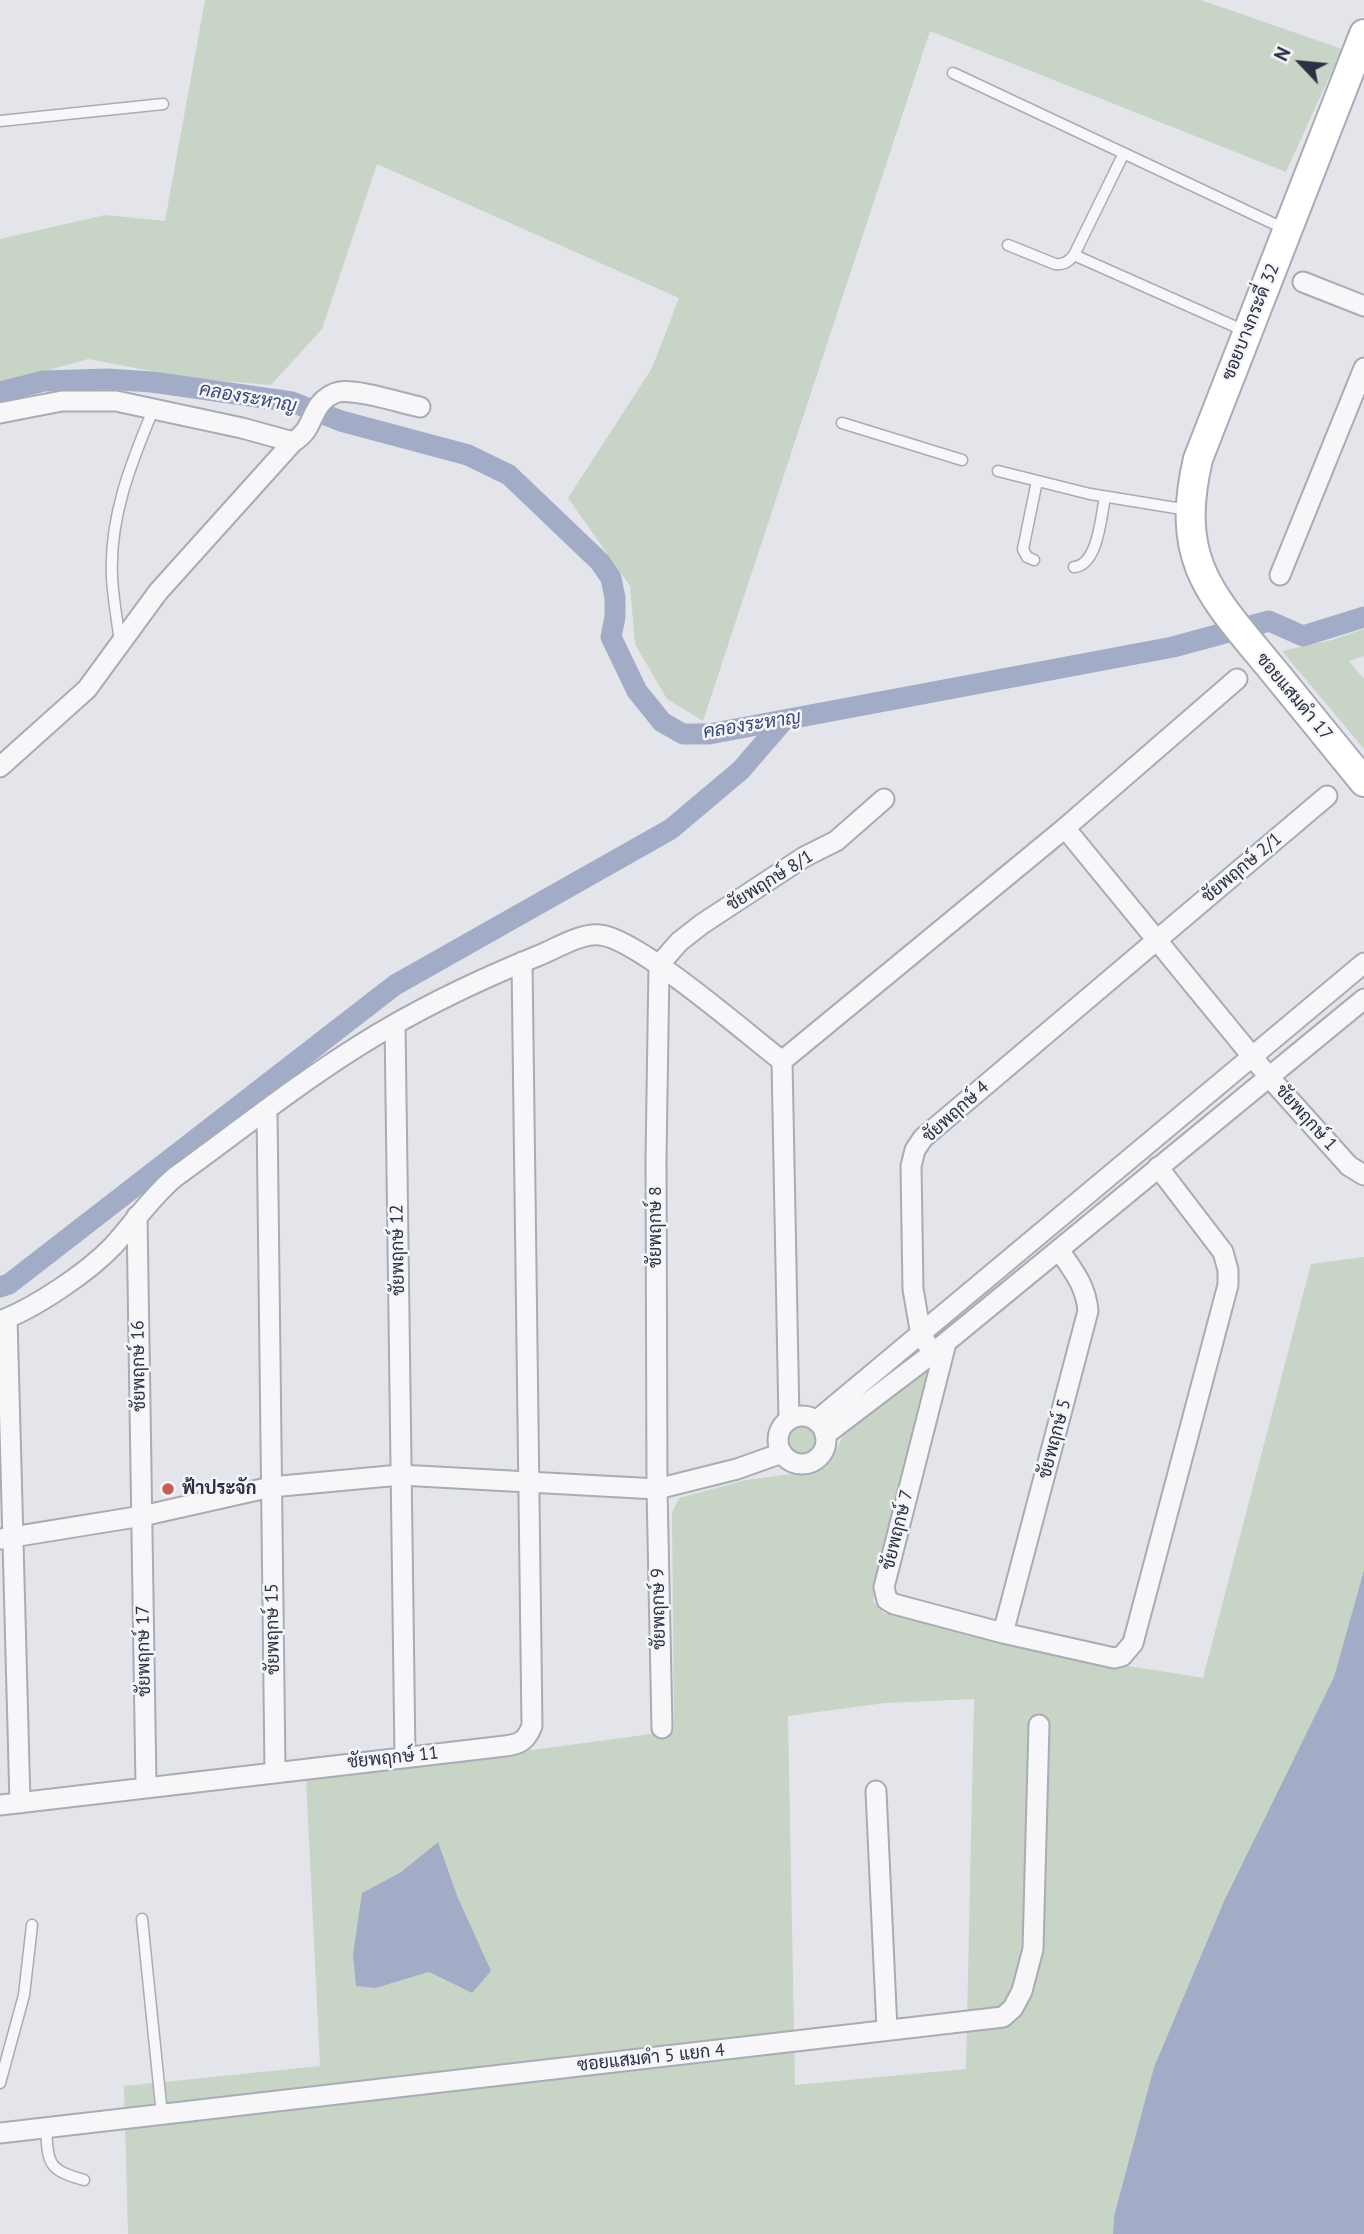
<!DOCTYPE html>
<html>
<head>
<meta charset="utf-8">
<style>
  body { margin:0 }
  #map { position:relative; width:1364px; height:2234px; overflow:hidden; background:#e4e5eb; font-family:"PT Sans",sans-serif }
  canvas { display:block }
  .north { position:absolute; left:1266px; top:28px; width:70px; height:70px; -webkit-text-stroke:5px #f4f5f8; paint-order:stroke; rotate:296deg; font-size:19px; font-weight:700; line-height:28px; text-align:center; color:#2d3042 }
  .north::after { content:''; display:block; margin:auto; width:24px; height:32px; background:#2d3042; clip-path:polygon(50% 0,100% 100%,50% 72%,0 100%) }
</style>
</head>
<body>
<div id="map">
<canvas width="1364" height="2234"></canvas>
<div class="north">N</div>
</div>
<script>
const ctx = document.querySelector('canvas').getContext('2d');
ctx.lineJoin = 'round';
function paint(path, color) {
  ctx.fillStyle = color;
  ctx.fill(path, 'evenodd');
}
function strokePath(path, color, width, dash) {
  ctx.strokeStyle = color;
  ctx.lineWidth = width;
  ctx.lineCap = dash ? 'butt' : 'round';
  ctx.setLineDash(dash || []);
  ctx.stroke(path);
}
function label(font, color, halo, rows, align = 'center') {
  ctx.font = font + ' "PT Sans",Sarabun,sans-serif';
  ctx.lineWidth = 5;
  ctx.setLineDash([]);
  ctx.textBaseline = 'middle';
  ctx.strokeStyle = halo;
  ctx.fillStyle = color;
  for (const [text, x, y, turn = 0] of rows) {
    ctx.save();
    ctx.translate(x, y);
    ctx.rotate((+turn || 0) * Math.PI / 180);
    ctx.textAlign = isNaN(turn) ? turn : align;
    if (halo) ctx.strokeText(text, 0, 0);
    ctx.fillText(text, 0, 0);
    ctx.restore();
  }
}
paint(new Path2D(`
  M 205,0 L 1201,0 L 1342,49 L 1286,172 L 930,31 L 703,721 L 667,699 L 635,644 L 630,586 L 568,498 L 652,368 L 679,298 L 377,164 L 322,329 L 271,385 L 188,378 L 88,359 L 0,384 L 0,239 L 105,215 L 165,221 Z
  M 1364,629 L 1364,656 L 1349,661 L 1364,679 L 1364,749 L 1282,651 L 1332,640 Z
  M 1364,1257 L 1364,1570 L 1334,1677 L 1224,1901 L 1154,2067 L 1114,2216 L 1113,2234 L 128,2234 L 124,2086 L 320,2066 L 306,1777 L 509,1753 L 674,1731 L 672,1513 L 679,1498 L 746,1480 L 806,1472 L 838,1447 L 845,1430 L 930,1368 L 873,1601 L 884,1613 L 1129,1666 L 1203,1678 L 1311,1264 ZM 974,1699 L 966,2069 L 795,2085 L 788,1716 L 885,1703 ZM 437,1843 L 458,1898 L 472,1993 L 429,1972 L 376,1988 L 362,1893 L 401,1872 Z
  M788 1440a15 15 0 1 1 30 0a15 15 0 1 1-30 0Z`), '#c7d4c6');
paint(new Path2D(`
  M 1364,1570 L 1364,2234 L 1113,2234 L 1114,2216 L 1154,2067 L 1224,1901 L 1334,1677 Z
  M 438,1842 L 458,1898 L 491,1971 L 472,1993 L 429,1972 L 376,1988 L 356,1986 L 353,1955 L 362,1893 L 401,1872 Z`), '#a3acc7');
strokePath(new Path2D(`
  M 0,392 L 44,381 L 107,379 L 152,382 L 292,402 L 341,421 L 468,455 L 509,475 L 600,562 L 611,578 L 615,598 L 615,617 L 611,637 L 637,691 L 662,722 L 683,734 L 709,734 L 1173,647 L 1269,621 L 1303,636 L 1364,617
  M 0,1287 L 9,1284 L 395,985 L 671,829 L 741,770 L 784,720`), '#a3acc7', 21);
const lane = new Path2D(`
  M 953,73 L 1285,229
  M 0,121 L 163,104
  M 1124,153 L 1074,255 L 1245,331
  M 1008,245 L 1055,264 C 1064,265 1068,262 1074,255
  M 842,423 L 962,460
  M 998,471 L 1090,494 L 1188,510
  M 1034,560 L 1027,557 L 1023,549 L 1037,481
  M 1074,567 C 1098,565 1101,517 1105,497
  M 120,641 C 117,620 113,598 112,577 C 109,518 131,463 153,410
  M 142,1919 L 162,2115
  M 0,2083 L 24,1995 L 32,1925
  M 46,2128 C 48,2164 48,2170 84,2180`);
const street = new Path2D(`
  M 1303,282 L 1364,306
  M 0,413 L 62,401 L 116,401 L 242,428 L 293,442 C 312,430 309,418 321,403 C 325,398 333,393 339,392 C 358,389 401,403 420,407
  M 1280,575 L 1364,368
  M 0,767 L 87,689 L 158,592 L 293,442
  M 1065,828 L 1269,1077 L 1349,1166 L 1364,1175
  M 395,1024 L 405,1756
  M 782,1061 L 1065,828 L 1237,679
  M 782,1061 L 789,1420
  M 267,1111 L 275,1771
  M 137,1216 L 146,1786
  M 7,1318 L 20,1803
  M 0,1321 C 35,1308 87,1273 113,1246 C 134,1223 150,1198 175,1177 C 236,1133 296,1085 360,1045 C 417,1009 478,980 540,955 C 557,948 581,933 600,935 C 637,938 747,1034 782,1061
  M 946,1343 L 884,1587 L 887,1600 L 894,1604 L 1003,1633 L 1114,1658 L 1122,1656 L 1133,1643 L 1228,1285 L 1228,1270 L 1223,1252 L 1158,1167
  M 933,1353 L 921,1335 L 913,1289 L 911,1166 L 915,1150 L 923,1138 L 1327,796
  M778 1440a24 24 0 1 1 48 0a24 24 0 1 1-48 0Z
  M 816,1421 L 1364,963
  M 825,1435 L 933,1353 L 1364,999
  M 0,1539 L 142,1516 L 271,1487 L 400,1475 L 657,1489 L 737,1469 L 782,1453
  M 1003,1633 L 1088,1311 C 1086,1286 1073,1270 1059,1250
  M 662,1728 L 657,1489 L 656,1159 L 659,965 L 679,942 L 702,924 L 804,857 L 836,841 L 884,799
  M 876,1791 L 887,2030
  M 0,1805 L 505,1746 C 520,1744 526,1741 532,1726 L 522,962
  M 0,2133 L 1003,2017 L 1013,2008 L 1022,1991 L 1033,1949 L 1039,1725`);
const secondary = new Path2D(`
  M 1364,34 L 1198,459 C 1174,562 1211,595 1272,669 C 1303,707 1333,744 1364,782`);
strokePath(lane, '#a9abb5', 13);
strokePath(street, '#a9abb5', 23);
strokePath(secondary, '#a9abb5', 32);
strokePath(lane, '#f7f7f9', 10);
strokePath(street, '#f7f7f9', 19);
strokePath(secondary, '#fff', 28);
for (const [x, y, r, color] of [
  [168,1489,7,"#c26057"]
]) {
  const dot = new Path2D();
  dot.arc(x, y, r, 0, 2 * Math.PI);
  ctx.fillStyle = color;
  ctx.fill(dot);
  strokePath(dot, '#f4f5f8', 2.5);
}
label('18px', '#2d3042', '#f4f5f8', [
  ["ซอยบางกระดี่ 32",1251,322,-68],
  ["ซอยแสมดำ 17",1294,697,50],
  ["ชัยพฤกษ์ 2/1",1242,868,-40],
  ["ชัยพฤกษ์ 8/1",770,881,-32],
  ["ชัยพฤกษ์ 4",956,1112,-42],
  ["ชัยพฤกษ์ 1",1306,1118,48],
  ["ชัยพฤกษ์ 8",656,1227,-90],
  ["ชัยพฤกษ์ 12",398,1250,-91],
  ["ชัยพฤกษ์ 16",139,1366,-91],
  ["ชัยพฤกษ์ 5",1055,1439,-75],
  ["ชัยพฤกษ์ 7",898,1530,-76],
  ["ชัยพฤกษ์ 9",659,1609,-91],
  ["ชัยพฤกษ์ 15",273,1629,-91],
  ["ชัยพฤกษ์ 17",144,1651,-91],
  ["ชัยพฤกษ์ 11",393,1758,-6],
  ["ซอยแสมดำ 5 แยก 4",651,2058,-6]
]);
label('bold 18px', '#2d3042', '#f4f5f8', [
  ["ฟ้าประจัก",182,1489]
], 'left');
label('italic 19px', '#3b4772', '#f4f5f8', [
  ["คลองระหาญ",248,398,10],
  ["คลองระหาญ",752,725,-9]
]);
</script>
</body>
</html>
